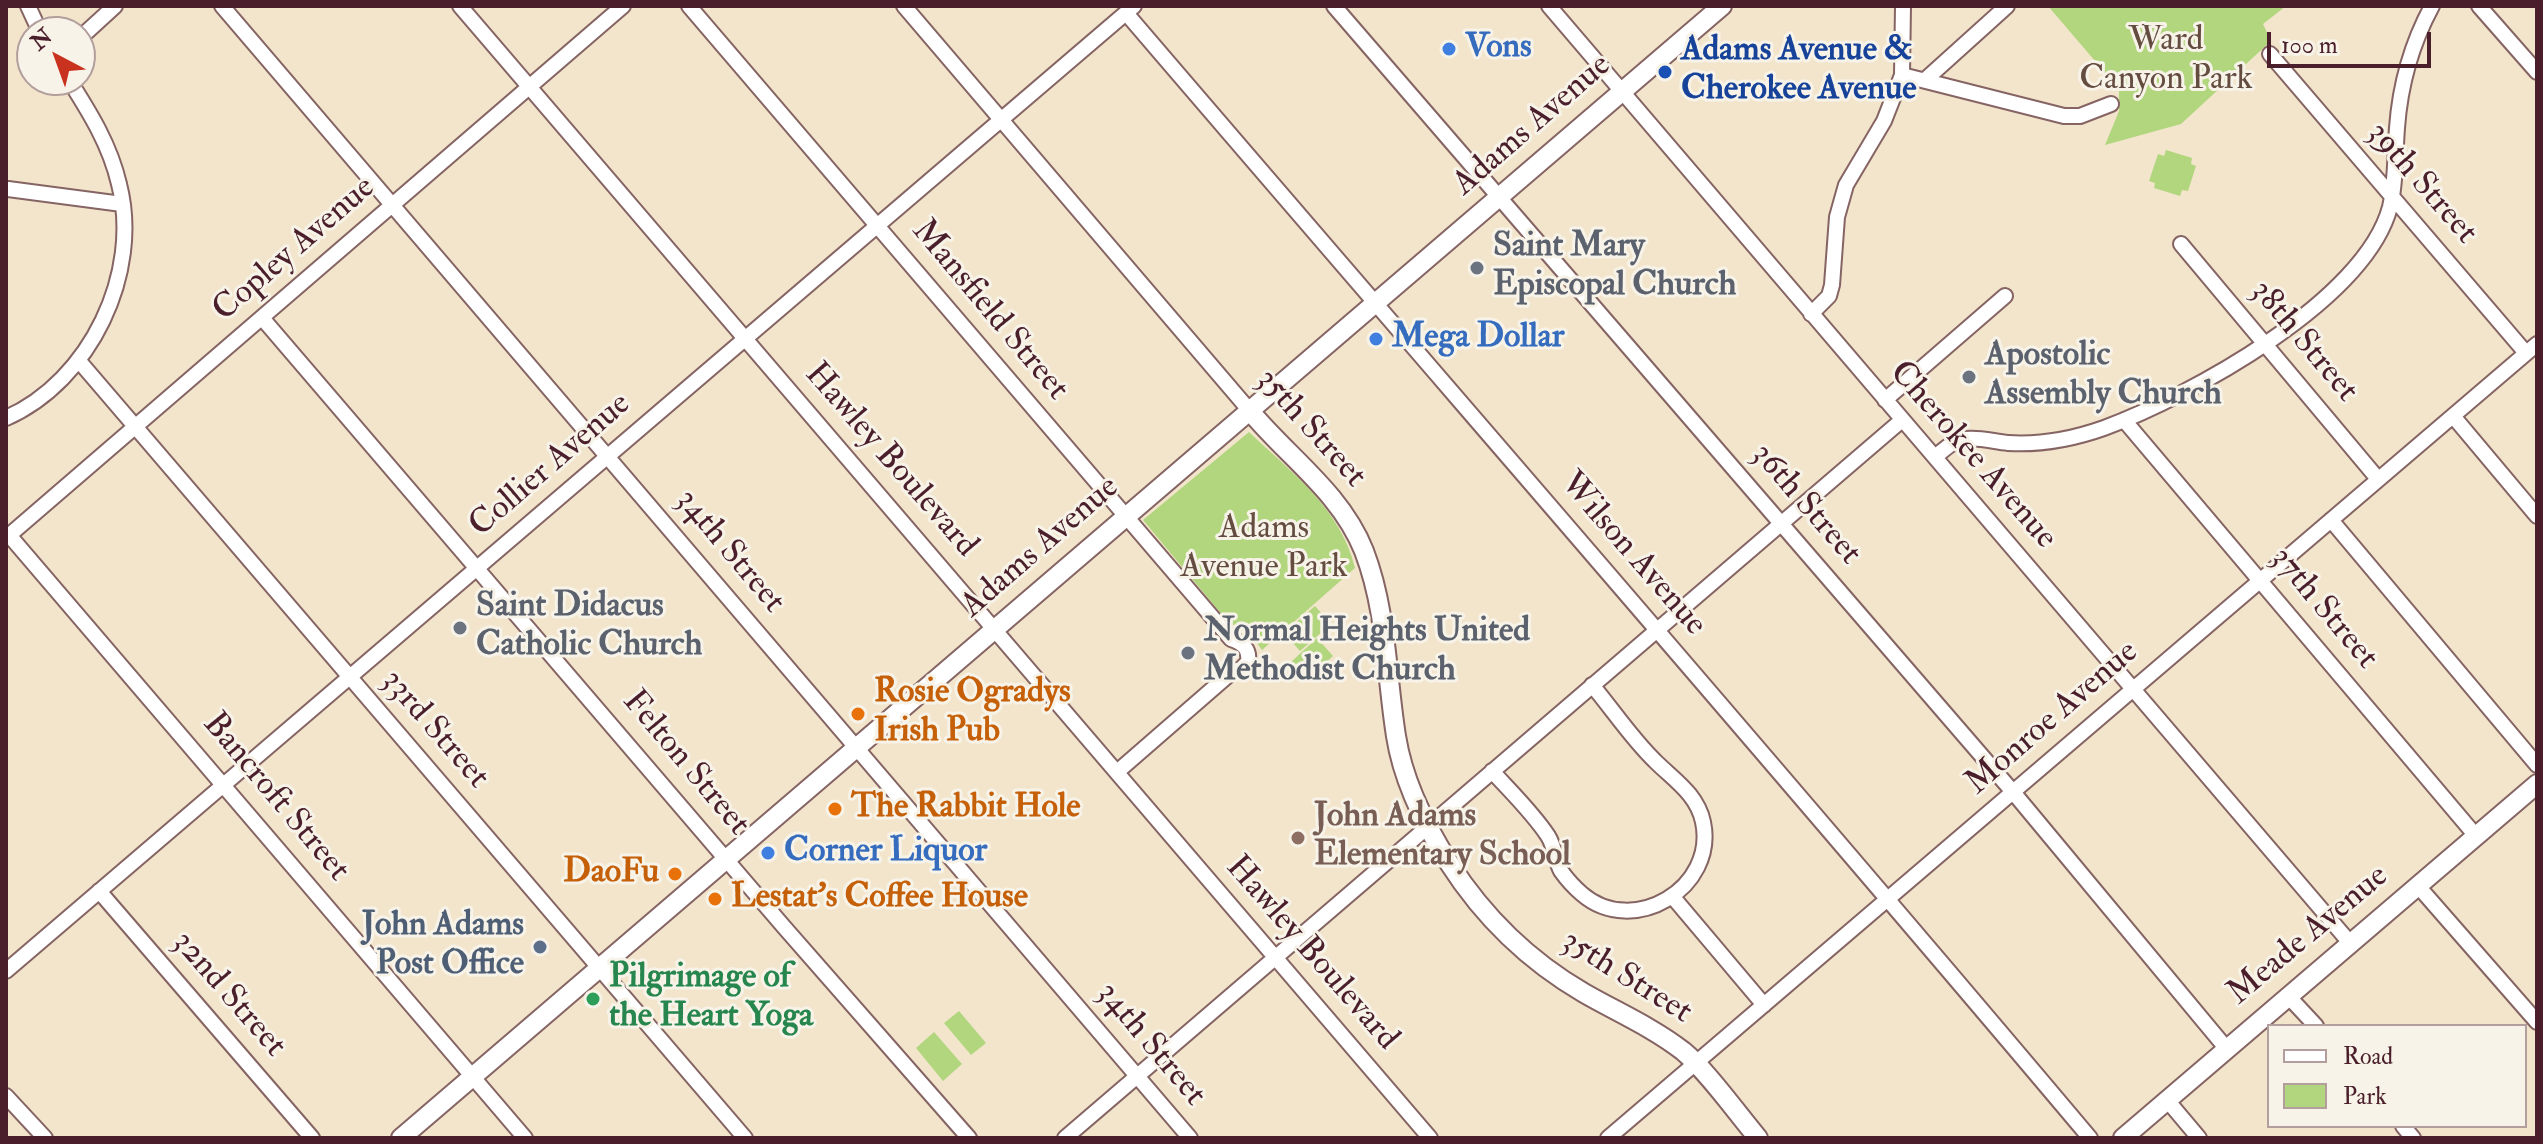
<!DOCTYPE html>
<html>
<head>
<meta charset="utf-8">
<style>
  body { margin:0 }
  #map { position:relative; width:2543px; height:1144px; overflow:hidden; background:#f2e5cc; font-family:"IM FELL Double Pica",serif }
  canvas { display:block }
  .frame { position:absolute; inset:0; border:8px solid #4a1f2b; pointer-events:none }
  .legend { position:absolute; left:2267px; top:1024px; width:260px; height:104px; box-sizing:border-box; background:#f7f3e8; border:2px solid #b29e9c; margin:0; padding:10px 14px; list-style:none; font-size:24px; color:#4a1f2b }
  .legend li { display:flex; align-items:center; gap:16px; height:40px }
  .legend b { width:40px; border:2px solid #b29e9c }
  .north { position:absolute; left:16px; top:16px; width:80px; height:80px; box-sizing:border-box; background:#f7f3e8; border:2px solid #b29e9c; border-radius:50%; rotate:319deg; font-size:22px; font-weight:700; line-height:32px; text-align:center; color:#4a1f2b }
  .north::after { content:''; display:block; margin:auto; width:28px; height:36px; background:#c8321e; clip-path:polygon(50% 0,100% 100%,50% 72%,0 100%) }
  .scale { position:absolute; left:2267px; top:32px; width:164px; height:36px; box-sizing:border-box; border:4px solid #4a1f2b; border-top:0; padding-left:10px; font-size:24px; line-height:28px; white-space:nowrap; color:#4a1f2b; -webkit-text-stroke:6px #f7f3e8; paint-order:stroke }
</style>
</head>
<body>
<div id="map">
<canvas width="2543" height="1144"></canvas>
<div class="frame"></div>
<ul class="legend">
<li><b style="height:10px;background:#fff"></b>Road</li>
<li><b style="height:22px;background:#b2d67e"></b>Park</li>
</ul>
<div class="north">N</div>
<div class="scale">100 m</div>
</div>
<script>
const ctx = document.querySelector('canvas').getContext('2d');
ctx.lineJoin = 'round';
function paint(path, color) {
  ctx.fillStyle = color;
  ctx.fill(path, 'evenodd');
}
function strokePath(path, color, width, dash) {
  ctx.strokeStyle = color;
  ctx.lineWidth = width;
  ctx.lineCap = dash ? 'butt' : 'round';
  ctx.setLineDash(dash || []);
  ctx.stroke(path);
}
function label(font, color, halo, rows, align = 'center') {
  ctx.font = font + ' "IM FELL Double Pica",serif';
  ctx.lineWidth = 6;
  ctx.setLineDash([]);
  ctx.textBaseline = 'middle';
  ctx.strokeStyle = halo;
  ctx.fillStyle = color;
  for (const [text, x, y, turn = 0] of rows) {
    ctx.save();
    ctx.translate(x, y);
    ctx.rotate((+turn || 0) * Math.PI / 180);
    ctx.textAlign = isNaN(turn) ? turn : align;
    if (halo) ctx.strokeText(text, 0, 0);
    ctx.fillText(text, 0, 0);
    ctx.restore();
  }
}
paint(new Path2D(`
  M 2048,6 L 2286,6 L 2263,24 L 2271,41 L 2181,124 L 2105,145 L 2119,111 L 2119,89 Z
  M 2166,150 L 2192,158 L 2191,164 L 2196,166 L 2188,191 L 2182,190 L 2180,196 L 2154,188 L 2155,183 L 2149,181 L 2158,154 L 2164,156 Z
  M 1249,432 C 1291,472 1341,509 1355,568 L 1262,650 L 1251,635 L 1228,622 L 1143,520 Z
  M 1315,606 L 1331,624 L 1300,651 L 1284,633 Z
  M 1317,638 L 1333,656 L 1307,680 L 1291,662 Z
  M 959,1011 L 986,1043 L 971,1055 L 944,1023 Z
  M 934,1032 L 962,1064 L 943,1081 L 916,1048 Z`), '#b2d67e');
const minor = new Path2D(`
  M 28,6 L 40,32
  M 222,6 L 1190,1138
  M 460,6 L 1430,1138
  M 689,6 L 1231,639 C 1243,643 1250,649 1248,662 L 1241,669 L 1232,672 L 1117,772
  M 904,6 L 1250,411
  M 1334,6 L 2013,792 L 2226,1048
  M 1549,6 L 2351,944
  M 2479,6 L 2537,72
  M 1126,13 C 1447,388 1772,760 2090,1138
  M 80,38 L 115,6
  M 2270,54 L 2526,353
  M 1902,75 L 2064,116 L 2080,116 L 2111,104
  M 1925,80 L 2007,6
  M 8,189 L 122,204
  M 2181,244 L 2378,479
  M 1811,314 L 1829,296 L 1832,285 L 1837,217 L 1846,185 L 1884,121 L 1902,75 L 1903,6
  M 263,319 L 784,927 L 969,1138
  M 79,361 L 745,1138
  M 1885,400 L 2005,296
  M 2453,416 L 2537,516
  M 6,418 C 90,381 142,273 119,184 C 110,145 90,113 69,80
  M 2124,420 L 2476,836
  M 1935,457 C 1945,449 1953,440 1966,439 C 1979,437 1995,442 2008,443 C 2041,445 2073,439 2104,428 C 2190,396 2365,301 2390,207 C 2396,182 2395,153 2397,128 C 2400,86 2412,43 2432,6
  M 2331,520 L 2537,765
  M 9,535 L 525,1138
  M 6,538 C 213,362 418,184 623,6
  M 1492,771 C 1511,792 1533,813 1548,836 C 1555,847 1555,860 1561,871 C 1566,878 1575,888 1582,894 C 1633,938 1717,888 1703,822 C 1697,794 1674,780 1655,761 C 1632,739 1613,710 1592,685
  M 2418,886 L 2537,1022
  M 99,891 L 312,1138
  M 1672,896 L 1764,1005
  M 6,971 L 1134,6
  M 2289,997 L 2316,1026
  M 6,1096 L 45,1138
  M 2167,1100 L 2199,1138
  M 2403,1126 L 2413,1138
  M 1065,1138 L 1902,420
  M 1608,1138 L 2537,344`);
const major = new Path2D(`
  M 1250,411 C 1288,457 1341,493 1364,551 C 1387,611 1386,673 1396,736 C 1403,781 1425,825 1449,863 C 1483,916 1529,961 1584,993 C 1617,1012 1652,1027 1683,1051 C 1707,1071 1737,1113 1758,1138
  M 401,1138 L 1722,6
  M 2123,1138 L 2537,784`);
strokePath(minor, '#856463', 18);
strokePath(major, '#856463', 22);
strokePath(minor, '#fff', 14);
strokePath(major, '#fff', 18);
for (const [x, y, r, color] of [
  [1449,49,8,"#3f7fe0"],
  [1665,72,8,"#1a4fb4"],
  [1477,268,8,"#6b7280"],
  [1376,339,8,"#3f7fe0"],
  [1969,377,8,"#6b7280"],
  [460,628,8,"#6b7280"],
  [1188,653,8,"#6b7280"],
  [858,714,8,"#e8710a"],
  [835,809,8,"#e8710a"],
  [1298,838,8,"#8d6e63"],
  [768,853,8,"#3f7fe0"],
  [675,874,8,"#e8710a"],
  [715,899,8,"#e8710a"],
  [540,947,8,"#5c6f8a"],
  [593,999,8,"#2e9e5b"]
]) {
  const dot = new Path2D();
  dot.arc(x, y, r, 0, 2 * Math.PI);
  ctx.fillStyle = color;
  ctx.fill(dot);
  strokePath(dot, '#f7f3e8', 3);
}
label('34px', '#644d40', '#f7f3e8', [
  ["Ward",2166,42],
  ["Canyon Park",2166,81],
  ["Adams",1264,530],
  ["Avenue Park",1264,569]
]);
label('bold 34px', '#366cbe', '#f7f3e8', [
  ["Vons",1465,49],
  ["Mega Dollar",1392,339],
  ["Corner Liquor",784,853]
], 'left');
label('bold 34px', '#164399', '#f7f3e8', [
  ["Adams Avenue &",1681,52],
  ["Cherokee Avenue",1681,91]
], 'left');
label('34px', '#4a1f2b', '#f7f3e8', [
  ["Adams Avenue",1533,126,-41],
  ["39th Street",2421,184,49],
  ["Copley Avenue",295,250,-41],
  ["Mansfield Street",989,311,50],
  ["38th Street",2303,342,50],
  ["35th Street",1310,429,48],
  ["Cherokee Avenue",1972,456,49],
  ["Hawley Boulevard",890,461,49],
  ["Collier Avenue",551,466,-41],
  ["36th Street",1805,505,49],
  ["Adams Avenue",1041,548,-41],
  ["34th Street",729,552,50],
  ["Wilson Avenue",1632,555,49],
  ["37th Street",2323,609,50],
  ["Monroe Avenue",2053,719,-41],
  ["33rd Street",434,730,49],
  ["Felton Street",685,764,50],
  ["Bancroft Street",275,798,50],
  ["Meade Avenue",2309,936,-40],
  ["Hawley Boulevard",1311,954,49],
  ["35th Street",1626,978,32],
  ["32nd Street",228,995,49],
  ["34th Street",1150,1045,50]
]);
label('bold 34px', '#5b616d', '#f7f3e8', [
  ["Saint Mary",1493,248],
  ["Episcopal Church",1493,287],
  ["Apostolic",1985,357],
  ["Assembly Church",1985,396],
  ["Saint Didacus",476,608],
  ["Catholic Church",476,647],
  ["Normal Heights United",1204,633],
  ["Methodist Church",1204,672]
], 'left');
label('bold 34px', '#c56008', '#f7f3e8', [
  ["Rosie Ogradys",874,694],
  ["Irish Pub",874,733],
  ["The Rabbit Hole",851,809],
  ["DaoFu",659,874,"right"],
  ["Lestat's Coffee House",731,899]
], 'left');
label('bold 34px', '#785e54', '#f7f3e8', [
  ["John Adams",1314,818],
  ["Elementary School",1314,857]
], 'left');
label('bold 34px', '#4e5e75', '#f7f3e8', [
  ["John Adams",524,927],
  ["Post Office",524,966]
], 'right');
label('bold 34px', '#27864d', '#f7f3e8', [
  ["Pilgrimage of",609,979],
  ["the Heart Yoga",609,1018]
], 'left');
</script>
</body>
</html>
